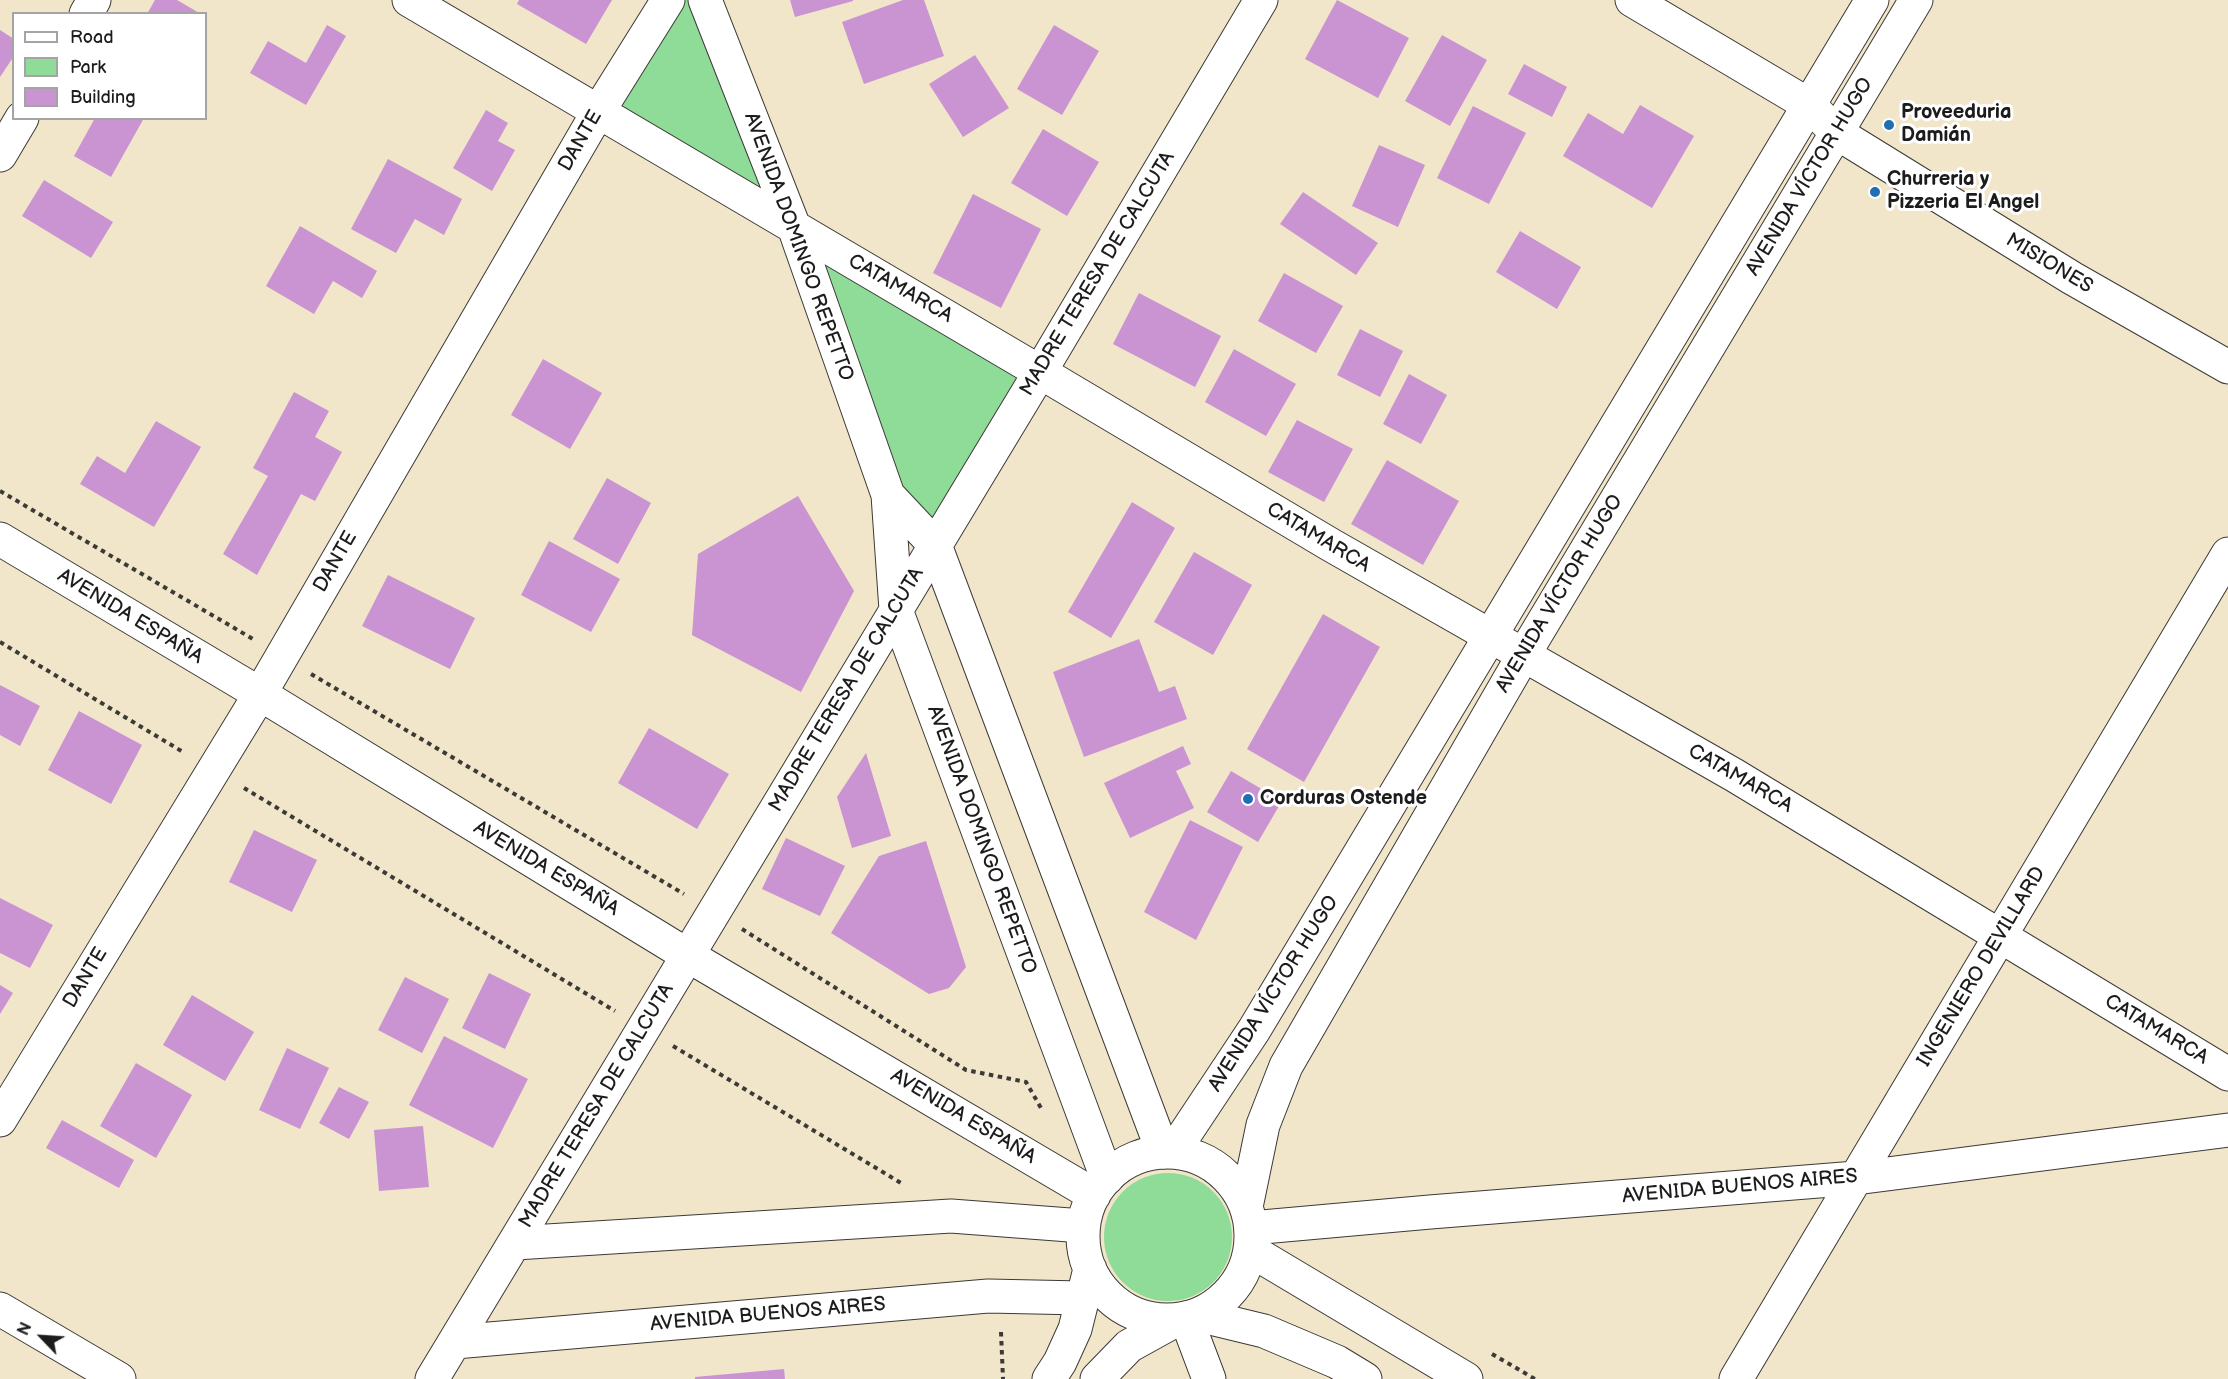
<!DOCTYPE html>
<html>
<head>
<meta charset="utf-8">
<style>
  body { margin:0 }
  #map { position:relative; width:2228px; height:1379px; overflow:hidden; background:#f1e5ca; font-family:"Balsamiq Sans",sans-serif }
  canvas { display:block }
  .legend { position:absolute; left:12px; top:12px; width:195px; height:108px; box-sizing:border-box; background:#fff; border:2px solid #a4a4a4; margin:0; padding:8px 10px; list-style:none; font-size:18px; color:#1c1c1c }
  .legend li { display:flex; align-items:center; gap:12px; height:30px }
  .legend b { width:30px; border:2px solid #a4a4a4 }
  .north { position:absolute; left:12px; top:1307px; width:60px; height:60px; -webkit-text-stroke:4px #fff; paint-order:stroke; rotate:295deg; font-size:16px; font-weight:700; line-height:24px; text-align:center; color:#1c1c1c }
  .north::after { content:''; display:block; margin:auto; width:21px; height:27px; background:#1c1c1c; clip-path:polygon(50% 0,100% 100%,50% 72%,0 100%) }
</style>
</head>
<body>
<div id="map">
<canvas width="2228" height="1379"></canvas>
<ul class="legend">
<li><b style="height:8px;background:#fff"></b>Road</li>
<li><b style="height:16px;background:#8fdb98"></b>Park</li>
<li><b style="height:16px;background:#ca94d2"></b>Building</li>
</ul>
<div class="north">N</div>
</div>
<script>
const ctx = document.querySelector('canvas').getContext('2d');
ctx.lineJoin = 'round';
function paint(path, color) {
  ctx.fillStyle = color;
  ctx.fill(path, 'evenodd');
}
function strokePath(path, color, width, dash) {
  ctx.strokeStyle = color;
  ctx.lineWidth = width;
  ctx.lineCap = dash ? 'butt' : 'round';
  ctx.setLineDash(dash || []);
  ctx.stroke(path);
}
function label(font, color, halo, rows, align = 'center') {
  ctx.font = font + ' "Balsamiq Sans",sans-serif';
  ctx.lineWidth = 6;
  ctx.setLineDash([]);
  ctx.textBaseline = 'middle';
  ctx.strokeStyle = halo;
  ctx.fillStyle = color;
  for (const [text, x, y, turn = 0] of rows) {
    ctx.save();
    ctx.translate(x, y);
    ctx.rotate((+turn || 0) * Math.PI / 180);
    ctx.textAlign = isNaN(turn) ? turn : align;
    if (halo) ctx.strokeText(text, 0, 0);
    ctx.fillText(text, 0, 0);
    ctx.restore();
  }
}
paint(new Path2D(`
  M 668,0 L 705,0 L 794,227 L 1040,372 L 932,542 L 888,495 L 794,227 L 598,112 Z
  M1104 1237a64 64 0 1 1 128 0a64 64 0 1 1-128 0Z`), '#8fdb98');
paint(new Path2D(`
  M 155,0 L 177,0 L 201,14 L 147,14 Z
  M 519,0 L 612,0 L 586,44 L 517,4 Z
  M 790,0 L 853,0 L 853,1 L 795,17 Z
  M 903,0 L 924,0 L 944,56 L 864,84 L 842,22 Z
  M 1337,0 L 1409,38 L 1378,98 L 1305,59 Z
  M 327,25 L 346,36 L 306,105 L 250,73 L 268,41 L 306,63 Z
  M 1054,25 L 1099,51 L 1062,115 L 1017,89 Z
  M 0,30 L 14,39 L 14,56 L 0,77 Z
  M 1442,35 L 1487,60 L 1450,126 L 1405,101 Z
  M 975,55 L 1009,108 L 963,137 L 929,84 Z
  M 1524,64 L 1567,87 L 1552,117 L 1508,94 Z
  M 1640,105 L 1694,136 L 1652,208 L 1563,156 L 1588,113 L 1623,134 Z
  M 1473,106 L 1526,133 L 1489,204 L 1437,178 Z
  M 486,110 L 508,123 L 498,141 L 515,150 L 492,191 L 453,168 Z
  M 95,118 L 144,118 L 111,177 L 74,156 Z
  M 1043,129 L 1099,162 L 1067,216 L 1011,183 Z
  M 1379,145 L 1425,165 L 1398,227 L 1352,206 Z
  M 388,159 L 462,199 L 444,235 L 415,219 L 396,253 L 351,229 Z
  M 44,180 L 113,222 L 91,258 L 22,216 Z
  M 1303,192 L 1378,243 L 1356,275 L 1280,224 Z
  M 973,194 L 1041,229 L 1001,308 L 933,273 Z
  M 300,226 L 377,271 L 362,298 L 333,281 L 314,314 L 266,286 Z
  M 1520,231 L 1581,267 L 1557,309 L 1496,272 Z
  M 1284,273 L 1343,306 L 1316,353 L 1258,321 Z
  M 1139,293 L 1221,336 L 1195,387 L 1113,344 Z
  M 1360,329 L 1403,351 L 1380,397 L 1337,375 Z
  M 1234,349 L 1296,384 L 1266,436 L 1205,402 Z
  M 543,359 L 602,393 L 570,449 L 511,415 Z
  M 1409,374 L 1447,395 L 1421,444 L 1383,424 Z
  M 294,392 L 329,411 L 315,437 L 342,452 L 315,501 L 301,494 L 257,575 L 223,554 L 268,476 L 253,468 Z
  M 1297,420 L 1353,449 L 1324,502 L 1268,472 Z
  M 156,421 L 201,447 L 154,527 L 80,484 L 97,456 L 125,473 Z
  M 1387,460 L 1459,501 L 1423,565 L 1351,524 Z
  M 607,478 L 651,503 L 618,564 L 573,539 Z
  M 798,496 L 854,591 L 801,692 L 692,635 L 698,554 Z
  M 1132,502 L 1175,528 L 1111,638 L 1068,612 Z
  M 549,541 L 620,579 L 591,632 L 521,595 Z
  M 1194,552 L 1252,585 L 1213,655 L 1154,622 Z
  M 388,575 L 475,618 L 450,669 L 362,626 Z
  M 1323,614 L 1380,647 L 1304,782 L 1247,749 Z
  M 1139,639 L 1159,692 L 1175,686 L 1187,719 L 1084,757 L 1053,672 Z
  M 0,685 L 40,706 L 20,746 L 0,735 Z
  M 79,711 L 142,745 L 111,804 L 48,770 Z
  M 649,728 L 729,774 L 697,829 L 618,783 Z
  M 1183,746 L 1191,764 L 1176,771 L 1194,808 L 1130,838 L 1104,783 Z
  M 866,753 L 891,836 L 852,848 L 837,797 Z
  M 1231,771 L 1282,801 L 1258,842 L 1207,812 Z
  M 1190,820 L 1243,847 L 1196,940 L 1144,912 Z
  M 254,830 L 317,860 L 292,912 L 229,882 Z
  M 786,838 L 845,866 L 820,916 L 762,889 Z
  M 926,841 L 966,967 L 949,988 L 929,994 L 831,933 L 879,856 Z
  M 0,898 L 53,925 L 30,968 L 0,953 Z
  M 489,973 L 531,994 L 505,1049 L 462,1028 Z
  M 405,977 L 449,999 L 422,1053 L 378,1030 Z
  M 0,985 L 13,993 L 0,1014 Z
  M 192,995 L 254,1032 L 225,1081 L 163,1045 Z
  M 444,1036 L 528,1079 L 493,1148 L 409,1105 Z
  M 287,1048 L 329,1068 L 300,1129 L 259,1110 Z
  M 136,1063 L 192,1095 L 156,1158 L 100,1126 Z
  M 339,1087 L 369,1102 L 349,1139 L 319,1123 Z
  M 62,1120 L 134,1160 L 119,1188 L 46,1148 Z
  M 423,1126 L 429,1187 L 379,1191 L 374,1130 Z
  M 784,1369 L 785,1379 L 695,1379 L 695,1377 Z`), '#ca94d2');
const street = new Path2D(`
  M 409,0 L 1040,372 L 1331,545 L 1734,775 L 2228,1074
  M 705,0 L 794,227 L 888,495 L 896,610 L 1107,1178
  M 1632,0 L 1809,105 L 1837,133 L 2072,278 L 2228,367
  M 86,14 L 94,0
  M 0,155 L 22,118
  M 888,495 L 935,545 L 1163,1152
  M 0,1120 L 260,694 L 598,112 L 668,0
  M 1251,1228 L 1430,1212 L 1856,1178 L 2228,1130
  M 515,1243 L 951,1216 L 1083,1226
  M 0,1309 L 119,1379
  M 1186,1318 L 1209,1379
  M 455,1342 L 988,1296 L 1082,1298
  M 432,1379 L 1040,372 L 1261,0
  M 1736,1379 L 2228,554`);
const secondary = new Path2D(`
  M 0,539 L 260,694 L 687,955 L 1094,1195
  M 1173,1152 L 1254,1030 L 1872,0
  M1083 1236a84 84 0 1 1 168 0a84 84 0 1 1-168 0Z
  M 1246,1207 L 1263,1125 L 1286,1066 L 1523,656 L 1916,0
  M 1250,1250 L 1466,1379
  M 1198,1315 L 1264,1331 L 1337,1362 L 1365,1379
  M 1049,1379 L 1060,1362 L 1075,1329 L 1090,1269
  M 1097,1379 L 1129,1346 L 1176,1320`);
strokePath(street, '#3c3a36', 35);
strokePath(secondary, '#3c3a36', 35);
strokePath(new Path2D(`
  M 0,491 L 253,639
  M 0,642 L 183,752
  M 311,674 L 684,894
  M 244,788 L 615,1011
  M 742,929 L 966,1070 L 1026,1082 L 1041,1108
  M 673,1046 L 901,1183
  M 1001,1332 L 1003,1379
  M 1492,1354 L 1535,1379`), '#3c3a36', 4, [4.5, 4.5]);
strokePath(street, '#fff', 33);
strokePath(secondary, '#fff', 33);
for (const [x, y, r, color] of [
  [1889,125,6,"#1f6fb2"],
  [1875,192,6,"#1f6fb2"],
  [1248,799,6,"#1f6fb2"]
]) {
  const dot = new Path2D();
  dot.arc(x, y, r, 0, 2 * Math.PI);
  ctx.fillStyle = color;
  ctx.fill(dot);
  strokePath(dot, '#fff', 2);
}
label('bold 20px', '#1c1c1c', '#fff', [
  ["Proveeduria",1901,113],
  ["Damián",1901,136],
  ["Churreria y",1887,180],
  ["Pizzeria El Angel",1887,203],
  ["Corduras Ostende",1260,799]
], 'left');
label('20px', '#1c1c1c', '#fff', [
  ["DANTE",581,141,-60],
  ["AVENIDA VÍCTOR HUGO",1810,177,-59],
  ["AVENIDA DOMINGO REPETTO",798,247,70],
  ["MISIONES",2049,264,31],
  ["MADRE TERESA DE CALCUTA",1098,274,-59],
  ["CATAMARCA",900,289,30],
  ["CATAMARCA",1318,538,31],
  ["DANTE",336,562,-60],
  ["AVENIDA VÍCTOR HUGO",1560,594,-59],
  ["AVENIDA ESPAÑA",130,617,31],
  ["MADRE TERESA DE CALCUTA",847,690,-59],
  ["CATAMARCA",1740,779,30],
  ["AVENIDA DOMINGO REPETTO",981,840,70],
  ["AVENIDA ESPAÑA",546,869,31],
  ["INGENIERO DEVILLARD",1982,967,-59],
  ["DANTE",86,978,-59],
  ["AVENIDA VÍCTOR HUGO",1274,994,-58],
  ["CATAMARCA",2156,1030,31],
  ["MADRE TERESA DE CALCUTA",597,1106,-59],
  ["AVENIDA ESPAÑA",963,1117,31],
  ["AVENIDA BUENOS AIRES",1740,1187,-5],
  ["AVENIDA BUENOS AIRES",768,1315,-5]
]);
</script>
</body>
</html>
